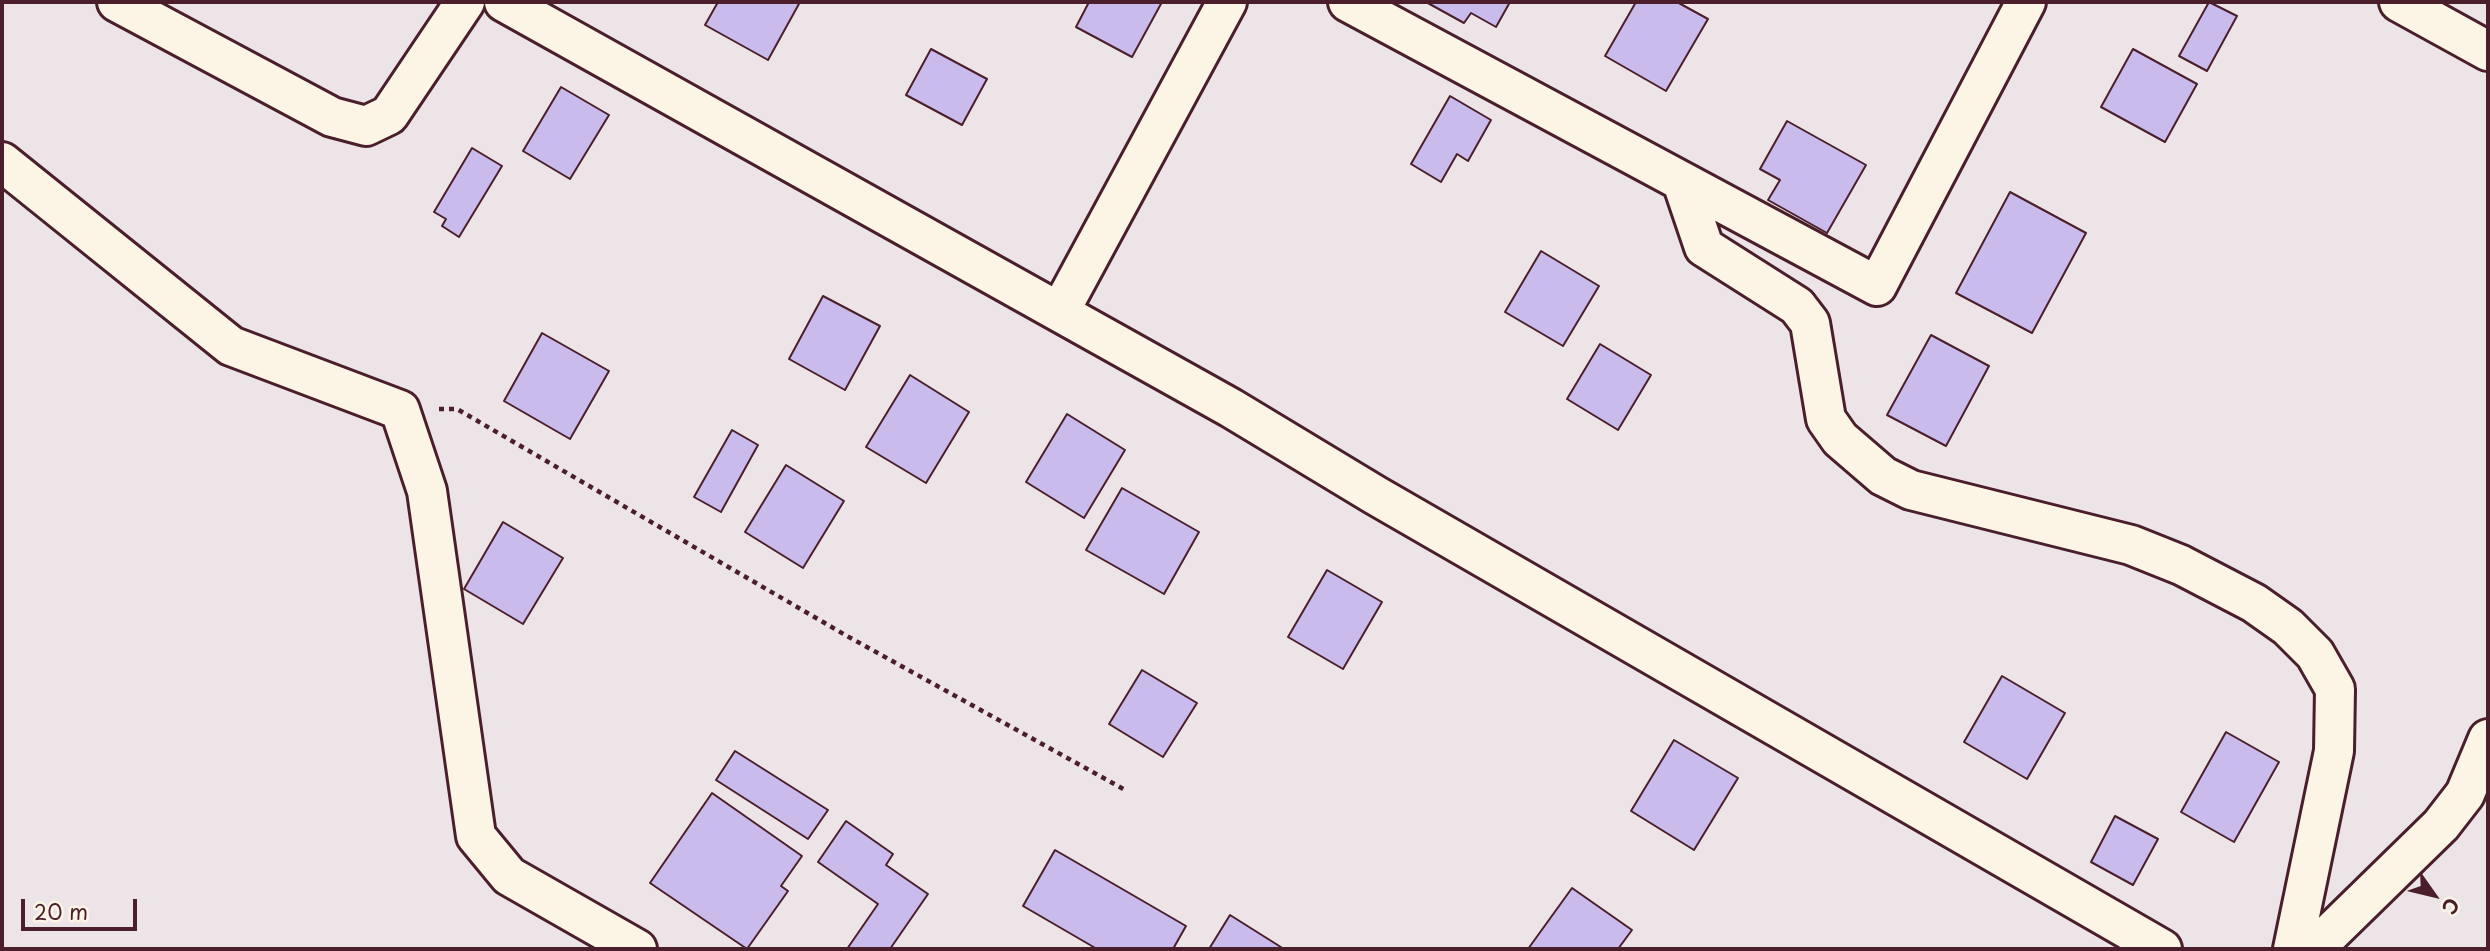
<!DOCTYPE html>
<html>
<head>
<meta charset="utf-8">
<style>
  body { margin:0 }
  #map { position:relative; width:2490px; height:951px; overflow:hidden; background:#ede4e7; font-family:"Playpen Sans",sans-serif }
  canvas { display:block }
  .frame { position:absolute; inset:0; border:4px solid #4a1f2b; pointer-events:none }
  .north { position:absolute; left:2399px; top:860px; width:70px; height:70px; -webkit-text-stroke:5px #fcf5e5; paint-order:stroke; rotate:124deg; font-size:19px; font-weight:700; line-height:28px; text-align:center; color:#4a1f2b }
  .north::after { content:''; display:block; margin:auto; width:24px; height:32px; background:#4a1f2b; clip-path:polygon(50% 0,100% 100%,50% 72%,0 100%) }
  .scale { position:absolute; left:21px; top:899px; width:116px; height:32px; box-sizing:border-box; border:4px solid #4a1f2b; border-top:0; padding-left:9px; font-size:21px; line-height:24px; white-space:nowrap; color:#4a1f2b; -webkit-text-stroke:5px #fcf5e5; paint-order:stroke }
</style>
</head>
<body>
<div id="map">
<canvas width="2490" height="951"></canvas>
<div class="frame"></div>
<div class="north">С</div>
<div class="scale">20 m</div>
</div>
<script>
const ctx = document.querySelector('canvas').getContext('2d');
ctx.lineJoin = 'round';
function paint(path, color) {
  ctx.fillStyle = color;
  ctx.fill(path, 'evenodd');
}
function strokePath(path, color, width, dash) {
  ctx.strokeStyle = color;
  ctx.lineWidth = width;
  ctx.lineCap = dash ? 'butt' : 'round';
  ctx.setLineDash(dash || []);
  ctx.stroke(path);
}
const building = new Path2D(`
  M 718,2 L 800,2 L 768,60 L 705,25 Z
  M 1089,2 L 1162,2 L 1132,57 L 1076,27 Z
  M 1426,2 L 1510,2 L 1496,27 L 1471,13 L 1464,23 Z
  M 1636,2 L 1677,2 L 1708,19 L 1666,91 L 1605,56 Z
  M 2209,2 L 2237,16 L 2207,71 L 2179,56 Z
  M 931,49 L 987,79 L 962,125 L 906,95 Z
  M 2133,49 L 2197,84 L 2165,142 L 2101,107 Z
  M 561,87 L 609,115 L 570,179 L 523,151 Z
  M 1450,96 L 1491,120 L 1468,161 L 1457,154 L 1441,182 L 1411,164 Z
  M 1787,121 L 1866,165 L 1827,233 L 1768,200 L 1780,180 L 1760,169 Z
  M 472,148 L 502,166 L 459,237 L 442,226 L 446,219 L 434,212 Z
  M 2010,192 L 2086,233 L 2032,333 L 1956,293 Z
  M 1541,251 L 1599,286 L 1563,346 L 1505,312 Z
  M 823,296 L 880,326 L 845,390 L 789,359 Z
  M 542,333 L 609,371 L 570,439 L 504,401 Z
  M 1931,335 L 1989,366 L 1946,446 L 1887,415 Z
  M 1600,344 L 1651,375 L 1618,430 L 1567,399 Z
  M 910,375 L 969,412 L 926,483 L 866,447 Z
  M 1067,414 L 1125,450 L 1084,518 L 1026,482 Z
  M 732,430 L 758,445 L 721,512 L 694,497 Z
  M 786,465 L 844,501 L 803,568 L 745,532 Z
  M 1122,488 L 1199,532 L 1164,594 L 1086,550 Z
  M 503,522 L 563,558 L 523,624 L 464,589 Z
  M 1327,570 L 1382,602 L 1343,669 L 1288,637 Z
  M 1142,670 L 1197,703 L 1163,757 L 1109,724 Z
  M 2002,676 L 2065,713 L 2027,779 L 1964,742 Z
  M 2226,732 L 2279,762 L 2234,842 L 2181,812 Z
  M 1674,740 L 1738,778 L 1694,850 L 1631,811 Z
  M 735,751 L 828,810 L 808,839 L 716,780 Z
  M 712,793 L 802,856 L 781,886 L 788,891 L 747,949 L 650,883 Z
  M 2115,816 L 2158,839 L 2133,885 L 2091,862 Z
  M 846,821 L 893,854 L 886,865 L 928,894 L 890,949 L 847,949 L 878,904 L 818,862 Z
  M 1055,850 L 1186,926 L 1173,949 L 1097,949 L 1023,906 Z
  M 1572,888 L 1632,930 L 1618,949 L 1528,949 Z
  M 1230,915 L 1284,949 L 1209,949 Z`);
paint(building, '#c9bbec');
strokePath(building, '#4a1f2b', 2);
const minor = new Path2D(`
  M 117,2 L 332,117 L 366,126 L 389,115 L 465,2
  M 504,2 L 1231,408 L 1375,495 L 2162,949
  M 1348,2 L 1877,286 L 2026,2
  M 2399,2 L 2488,51
  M 2,162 L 231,346 L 400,410 L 427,491 L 476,836 L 509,876 L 637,949
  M 1682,182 L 1704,247 L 1797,306 L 1810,323 L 1826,419 L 1840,439 L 1883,476 L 1911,490 L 2131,545 L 2181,565 L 2254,603 L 2288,627 L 2315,654 L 2335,689 L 2334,751 L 2293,949
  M 1060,311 L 1227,2
  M 2314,949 L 2441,825 L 2465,794 L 2488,739`);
strokePath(minor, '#4a1f2b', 44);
strokePath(new Path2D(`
  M 439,409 L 457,409 L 847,636 L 1127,791`), '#4a1f2b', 4.5, [5, 5]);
strokePath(minor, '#fcf5e5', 38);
</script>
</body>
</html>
